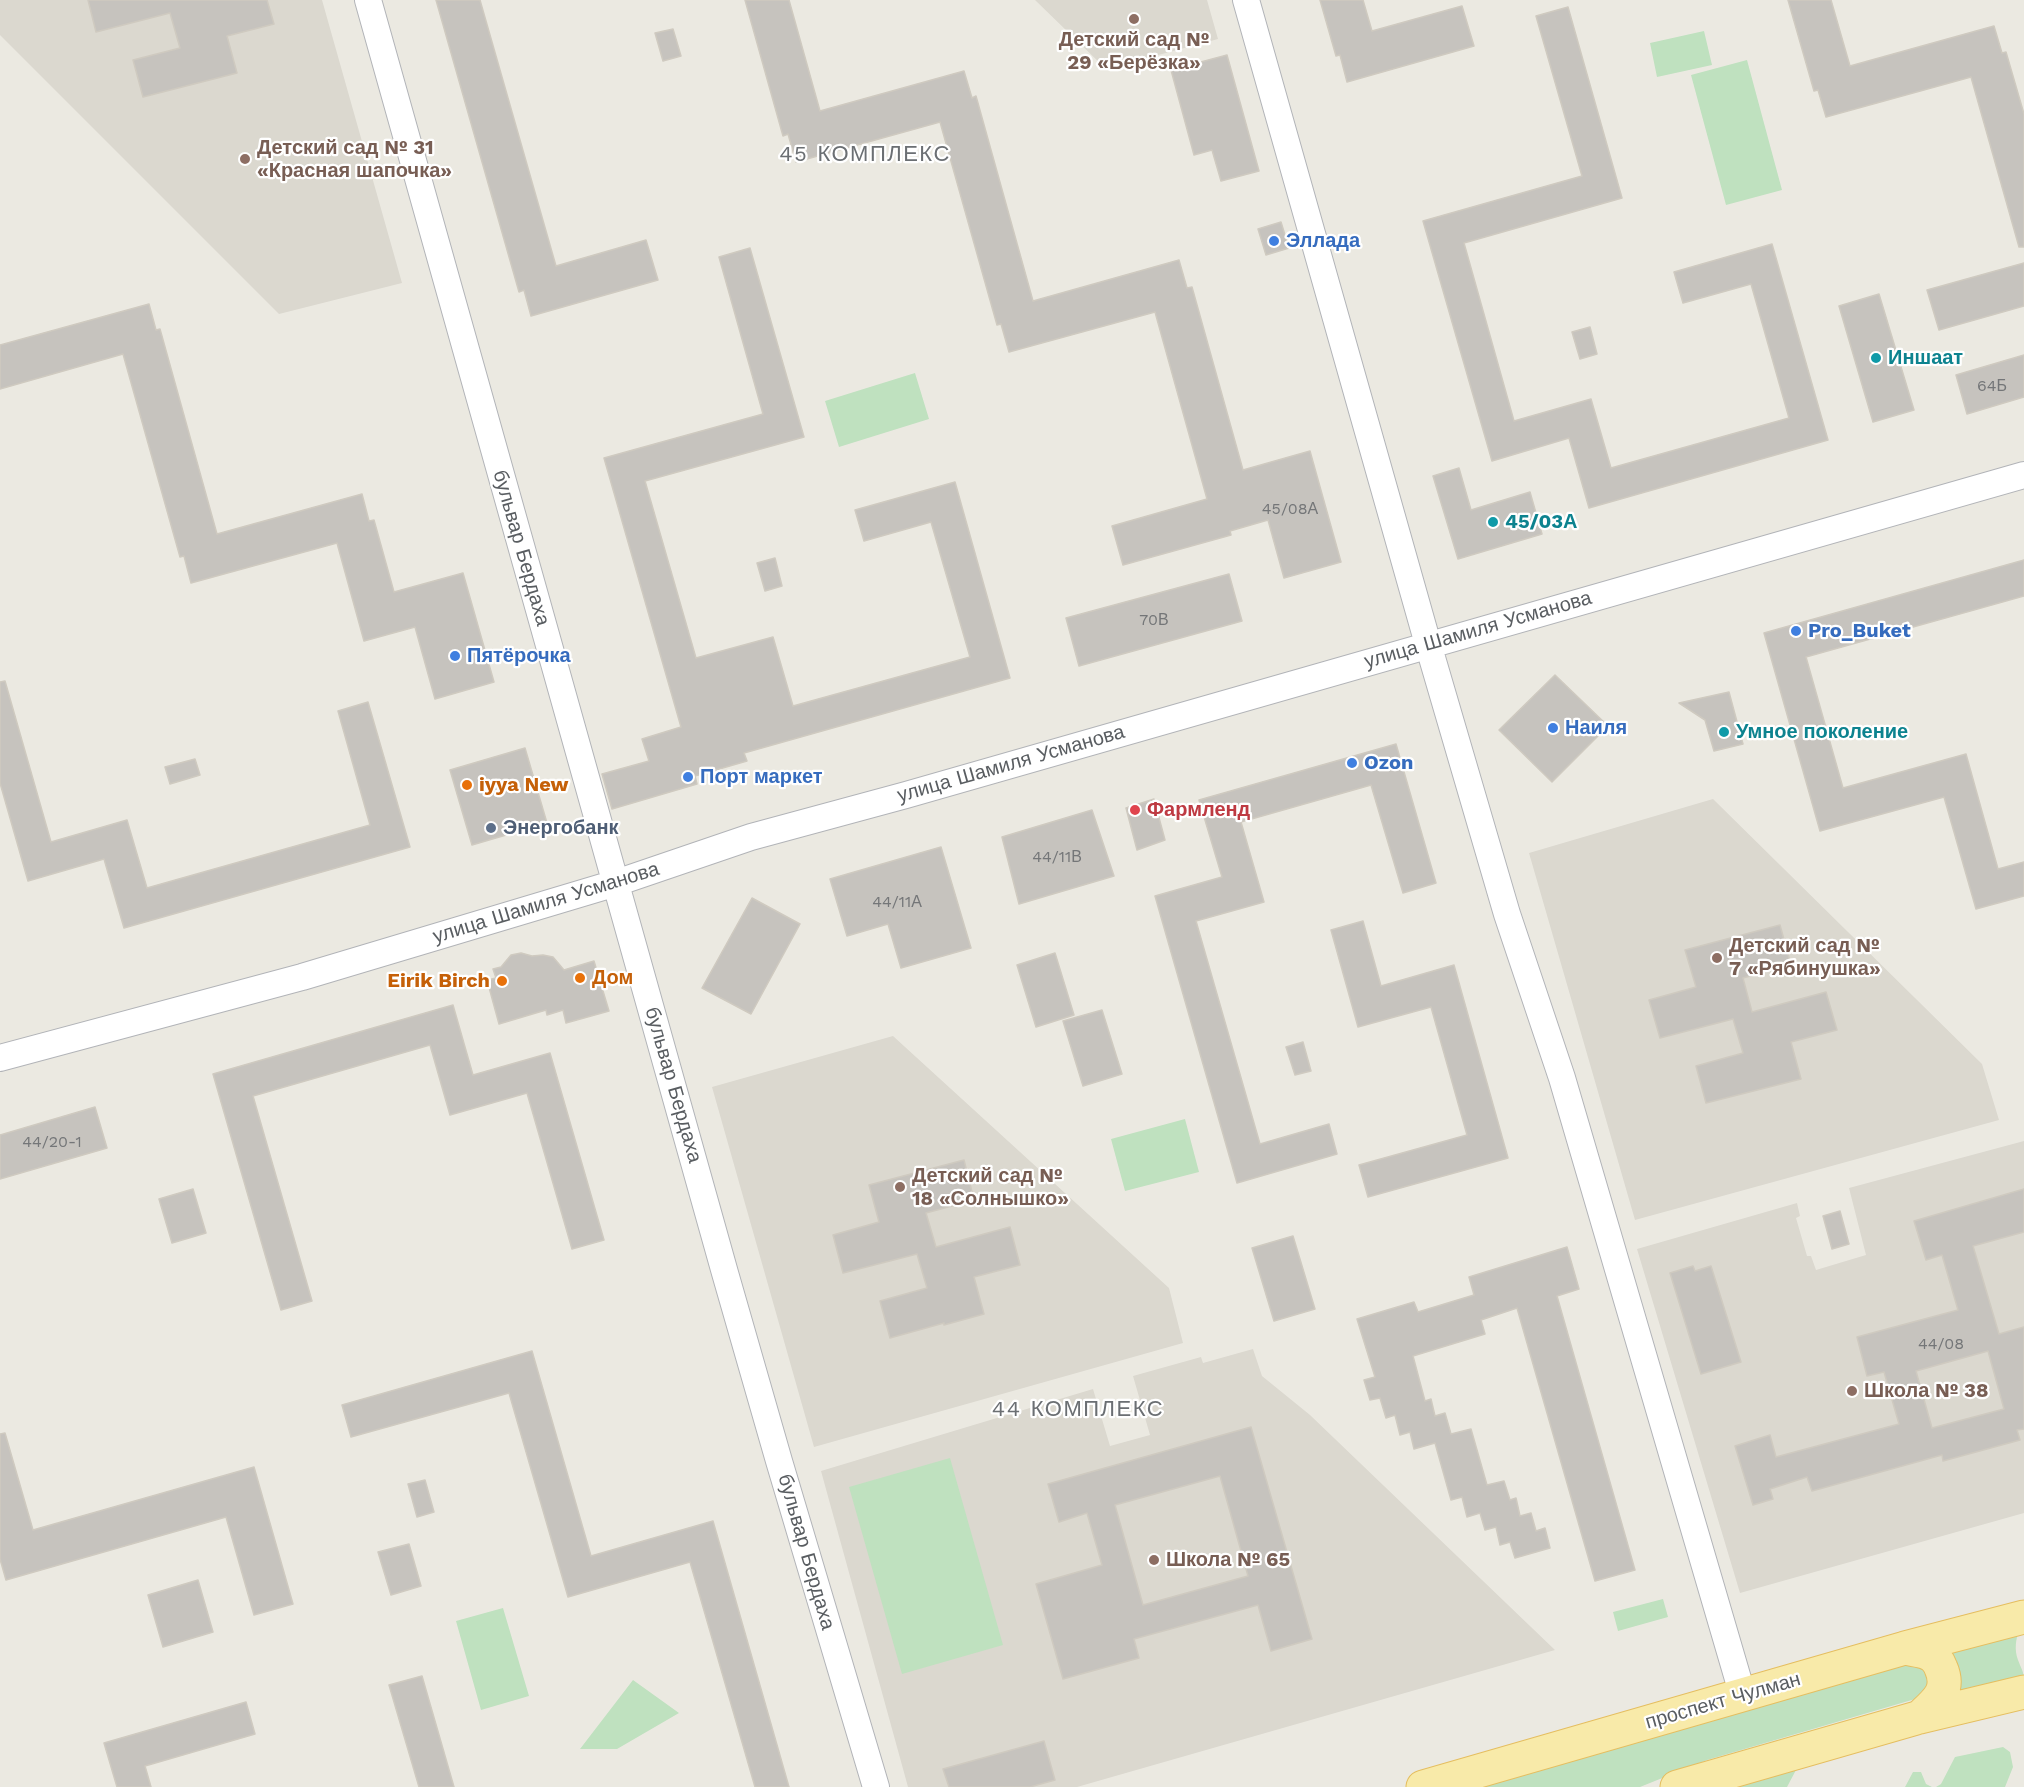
<!DOCTYPE html>
<html>
<head>
<meta charset="utf-8">
<style>
  body { margin:0 }
  canvas { display:block; background:#ebe9e1 }
</style>
</head>
<body>
<canvas width="2024" height="1787"></canvas>
<script>
const ctx = document.querySelector('canvas').getContext('2d');
ctx.lineJoin = 'round';
function paint(path, color) {
  ctx.fillStyle = color;
  ctx.fill(path, 'evenodd');
}
function strokePath(path, color, width, dash) {
  ctx.strokeStyle = color;
  ctx.lineWidth = width;
  ctx.lineCap = dash ? 'butt' : 'round';
  ctx.setLineDash(dash || []);
  ctx.stroke(path);
}
function label(font, color, halo, rows, align = 'center') {
  ctx.font = font + ' "Work Sans",sans-serif';
  ctx.lineWidth = 4.5;
  ctx.setLineDash([]);
  ctx.textBaseline = 'middle';
  ctx.strokeStyle = halo;
  ctx.fillStyle = color;
  for (const [text, x, y, turn = 0] of rows) {
    ctx.save();
    ctx.translate(x, y);
    ctx.rotate((+turn || 0) * Math.PI / 180);
    ctx.textAlign = isNaN(turn) ? turn : align;
    if (halo) ctx.strokeText(text, 0, 0);
    ctx.fillText(text, 0, 0);
    ctx.restore();
  }
}
paint(new Path2D(`
  M 0,0 L 322,0 L 402,283 L 279,314 L 0,35 Z
  M 1035,0 L 1207,0 L 1218,39 L 1106,69 Z
  M 1713,799 L 1982,1064 L 1999,1120 L 1635,1220 L 1529,853 Z
  M 893,1036 L 1169,1288 L 1183,1343 L 814,1447 L 712,1087 Z
  M 2024,1141 L 2024,1513 L 1740,1593 L 1637,1249 L 1797,1203 L 1800,1216 L 1796,1218 L 1807,1256 L 1811,1256 L 1816,1270 L 1866,1255 L 1849,1188 Z
  M 1253,1349 L 1262,1376 L 1310,1415 L 1555,1650 L 1077,1787 L 908,1787 L 821,1471 L 1093,1389 L 1110,1446 L 1150,1435 L 1133,1376 L 1201,1357 L 1203,1363 Z`), '#dbd8cf');
paint(new Path2D(`
  M 1704,31 L 1712,65 L 1657,77 L 1650,43 Z
  M 1747,60 L 1782,190 L 1726,205 L 1691,75 Z
  M 915,373 L 929,419 L 839,447 L 825,401 Z
  M 1185,1119 L 1199,1172 L 1125,1191 L 1111,1139 Z
  M 950,1458 L 1003,1645 L 902,1674 L 849,1487 Z
  M 1663,1599 L 1668,1617 L 1618,1631 L 1613,1612 Z
  M 503,1608 L 529,1696 L 481,1710 L 456,1621 Z
  M 2019,1629 C 2016,1640 2014,1649 2018,1660 C 2021,1668 2024,1672 2024,1680 L 1952,1700 L 1941,1651 Z
  M 1903,1662 L 1919,1664 L 1930,1679 L 1922,1697 L 1707,1760 L 1640,1787 L 1466,1787 Z
  M 633,1680 L 679,1713 L 617,1749 L 580,1749 Z
  M 2003,1747 L 2010,1752 L 2013,1767 L 2005,1787 L 1936,1787 L 1941,1784 L 1955,1757 Z
  M 1796,1770 L 1787,1787 L 1738,1787 Z
  M 1913,1772 L 1921,1772 L 1926,1784 L 1932,1787 L 1905,1787 Z`), '#bfe1bf');
const building = new Path2D(`
  M 88,0 L 267,0 L 274,24 L 227,36 L 237,73 L 143,97 L 133,60 L 180,48 L 170,13 L 96,32 Z
  M 436,0 L 480,0 L 556,266 L 646,240 L 658,280 L 531,316 L 524,290 L 519,292 Z
  M 745,0 L 789,0 L 820,111 L 964,71 L 972,98 L 976,96 L 1033,301 L 1179,260 L 1187,288 L 1192,287 L 1243,470 L 1310,451 L 1341,562 L 1284,578 L 1268,520 L 1230,531 L 1231,535 L 1123,565 L 1112,526 L 1207,499 L 1155,312 L 1009,352 L 1001,324 L 997,325 L 940,122 L 796,162 L 788,134 L 783,136 Z
  M 1320,0 L 1363,0 L 1372,31 L 1462,6 L 1474,46 L 1347,82 L 1340,55 L 1336,56 Z
  M 1788,0 L 1831,0 L 1850,66 L 1994,26 L 2002,53 L 2006,52 L 2024,114 L 2024,247 L 2019,247 L 1971,77 L 1826,117 L 1818,90 L 1814,91 Z
  M 1568,7 L 1622,198 L 1464,243 L 1514,421 L 1591,399 L 1611,468 L 1789,418 L 1751,284 L 1683,303 L 1674,272 L 1772,244 L 1828,440 L 1589,508 L 1569,438 L 1492,461 L 1423,221 L 1582,176 L 1536,16 Z
  M 673,29 L 681,56 L 663,61 L 655,33 Z
  M 1227,55 L 1259,171 L 1221,181 L 1212,150 L 1194,155 L 1171,70 Z
  M 1281,222 L 1289,248 L 1266,255 L 1258,229 Z
  M 750,248 L 804,437 L 645,481 L 696,658 L 773,637 L 793,706 L 970,657 L 931,522 L 864,541 L 855,510 L 955,482 L 1010,678 L 744,753 L 747,761 L 695,776 L 697,784 L 612,809 L 602,774 L 649,761 L 642,739 L 681,727 L 604,458 L 763,414 L 719,257 Z
  M 2024,263 L 2024,306 L 1939,330 L 1927,290 Z
  M 1879,294 L 1914,410 L 1873,422 L 1839,306 Z
  M 149,304 L 156,330 L 160,329 L 217,534 L 362,494 L 369,521 L 374,520 L 394,592 L 463,573 L 494,682 L 435,699 L 415,627 L 364,641 L 337,543 L 191,583 L 184,556 L 180,557 L 123,354 L 0,389 L 0,345 Z
  M 1590,327 L 1597,354 L 1580,359 L 1572,332 Z
  M 2024,355 L 2024,397 L 1967,414 L 1956,375 Z
  M 1459,468 L 1471,510 L 1530,492 L 1542,534 L 1458,559 L 1433,476 Z
  M 775,558 L 782,586 L 765,591 L 757,563 Z
  M 2024,560 L 2024,596 L 1806,657 L 1843,788 L 1966,754 L 1998,869 L 2024,862 L 2024,896 L 1976,909 L 1944,797 L 1820,831 L 1764,633 Z
  M 1229,574 L 1242,621 L 1079,666 L 1066,618 Z
  M 1555,675 L 1608,726 L 1552,782 L 1499,730 Z
  M 5,681 L 51,842 L 127,820 L 147,888 L 370,825 L 338,711 L 368,702 L 410,847 L 124,928 L 104,859 L 28,881 L 0,783 L 0,682 Z
  M 1729,692 L 1743,744 L 1714,751 L 1705,720 L 1679,703 Z
  M 1396,744 L 1436,883 L 1403,893 L 1371,785 L 1241,822 L 1264,902 L 1196,921 L 1260,1144 L 1329,1124 L 1337,1154 L 1237,1183 L 1155,896 L 1222,877 L 1199,800 Z
  M 525,748 L 547,823 L 472,845 L 450,770 Z
  M 195,759 L 200,775 L 170,784 L 165,767 Z
  M 1154,799 L 1165,840 L 1137,850 L 1126,808 Z
  M 1092,810 L 1114,876 L 1019,904 L 1002,837 Z
  M 941,847 L 971,948 L 901,968 L 888,924 L 847,936 L 830,879 Z
  M 752,898 L 800,924 L 751,1014 L 702,988 Z
  M 1363,921 L 1381,986 L 1454,965 L 1508,1158 L 1368,1197 L 1359,1165 L 1467,1135 L 1431,1007 L 1358,1027 L 1331,930 Z
  M 1780,925 L 1791,965 L 1743,978 L 1752,1012 L 1826,992 L 1837,1030 L 1791,1042 L 1801,1079 L 1706,1103 L 1696,1066 L 1743,1053 L 1733,1019 L 1660,1038 L 1649,1000 L 1696,987 L 1685,950 Z
  M 521,953 L 532,956 L 543,955 L 553,957 L 564,970 L 594,961 L 609,1011 L 566,1023 L 563,1010 L 547,1015 L 546,1010 L 499,1024 L 487,980 L 496,978 L 493,969 L 501,967 L 511,955 Z
  M 1055,953 L 1074,1015 L 1036,1027 L 1017,965 Z
  M 453,1005 L 473,1075 L 550,1053 L 604,1240 L 572,1249 L 527,1093 L 450,1115 L 430,1045 L 253,1096 L 312,1301 L 281,1310 L 213,1074 Z
  M 1102,1010 L 1122,1074 L 1083,1086 L 1063,1021 Z
  M 1303,1042 L 1311,1071 L 1295,1075 L 1286,1047 Z
  M 95,1107 L 107,1148 L 0,1179 L 0,1135 Z
  M 964,1160 L 974,1200 L 926,1213 L 936,1247 L 1010,1227 L 1020,1265 L 974,1277 L 984,1314 L 944,1325 L 944,1323 L 890,1338 L 880,1301 L 927,1288 L 917,1254 L 843,1273 L 833,1235 L 879,1222 L 869,1185 Z
  M 193,1189 L 206,1233 L 172,1243 L 159,1199 Z
  M 2024,1189 L 2024,1232 L 1973,1246 L 1999,1334 L 2024,1327 L 2024,1429 L 2017,1430 L 2020,1440 L 1943,1461 L 1942,1455 L 1812,1491 L 1807,1477 L 1770,1489 L 1773,1499 L 1753,1505 L 1735,1446 L 1770,1435 L 1776,1457 L 1899,1424 L 1884,1372 L 1867,1376 L 1857,1337 L 1958,1310 L 1942,1255 L 1926,1260 L 1914,1221 ZM 1988,1351 L 2004,1409 L 1932,1428 L 1916,1371 Z
  M 1840,1211 L 1849,1244 L 1832,1249 L 1823,1216 Z
  M 1293,1236 L 1315,1309 L 1274,1321 L 1252,1248 Z
  M 1567,1247 L 1579,1289 L 1557,1296 L 1635,1570 L 1595,1581 L 1517,1308 L 1481,1320 L 1485,1334 L 1413,1356 L 1425,1401 L 1431,1399 L 1435,1416 L 1445,1413 L 1451,1434 L 1471,1429 L 1487,1485 L 1504,1481 L 1510,1500 L 1516,1498 L 1520,1516 L 1531,1513 L 1536,1531 L 1545,1528 L 1550,1548 L 1515,1558 L 1510,1542 L 1500,1545 L 1496,1527 L 1485,1530 L 1480,1513 L 1467,1517 L 1462,1497 L 1451,1500 L 1435,1443 L 1414,1449 L 1410,1432 L 1400,1435 L 1395,1415 L 1386,1418 L 1380,1398 L 1370,1400 L 1364,1380 L 1375,1377 L 1357,1319 L 1414,1302 L 1418,1312 L 1474,1295 L 1469,1277 Z
  M 1693,1266 L 1695,1271 L 1711,1266 L 1741,1362 L 1701,1374 L 1670,1273 Z
  M 532,1351 L 591,1556 L 713,1521 L 789,1787 L 755,1787 L 690,1562 L 568,1597 L 509,1393 L 351,1437 L 342,1405 Z
  M 1251,1427 L 1312,1639 L 1271,1651 L 1258,1605 L 1134,1639 L 1139,1658 L 1063,1679 L 1036,1584 L 1102,1565 L 1087,1513 L 1059,1522 L 1048,1484 ZM 1220,1476 L 1248,1576 L 1143,1605 L 1115,1505 Z
  M 5,1433 L 33,1530 L 254,1467 L 293,1604 L 254,1615 L 226,1517 L 6,1580 L 0,1559 L 0,1434 Z
  M 425,1480 L 434,1512 L 417,1517 L 408,1484 Z
  M 409,1544 L 421,1586 L 391,1595 L 378,1552 Z
  M 198,1580 L 213,1632 L 163,1647 L 148,1595 Z
  M 422,1676 L 454,1787 L 419,1787 L 389,1685 Z
  M 246,1702 L 255,1734 L 145,1766 L 151,1787 L 117,1787 L 104,1743 Z
  M 1044,1741 L 1055,1780 L 1030,1787 L 949,1787 L 943,1769 Z`);
paint(building, '#c6c3be');
strokePath(building, '#cfcac0', 1.5);
const minor = new Path2D(`
  M 368,0 L 725,1273 L 779,1461 L 876,1787
  M 1246,0 L 1428,644 L 1507,914 L 1562,1078 L 1743,1696
  M 0,1058 L 302,977 L 616,883 L 751,837 L 906,795 L 2024,475`);
const major = new Path2D(`
  M 1905,1648 C 1912,1650 1922,1650 1929,1654 C 1934,1656 1939,1662 1941,1668 C 1951,1691 1936,1702 1920,1717
  M 1423,1787 L 1905,1648 L 2024,1617
  M 1677,1787 L 1920,1717 L 2024,1692`);
strokePath(minor, '#b2b4b8', 28);
strokePath(major, '#e5be60', 35);
strokePath(minor, '#fff', 26);
strokePath(major, '#f8eaa9', 33);
for (const [x, y, r, color] of [
  [1134,19,6,"#8d6e63"],
  [245,159,6,"#8d6e63"],
  [1274,241,6,"#3f7fe0"],
  [1876,358,6,"#0f9aa8"],
  [1493,522,6,"#0f9aa8"],
  [1796,631,6,"#3f7fe0"],
  [455,656,6,"#3f7fe0"],
  [1553,728,6,"#3f7fe0"],
  [1724,732,6,"#0f9aa8"],
  [1352,763,6,"#3f7fe0"],
  [688,777,6,"#3f7fe0"],
  [467,785,6,"#e8710a"],
  [1135,810,6,"#e0444e"],
  [491,828,6,"#5c6f8a"],
  [1717,958,6,"#8d6e63"],
  [580,978,6,"#e8710a"],
  [502,981,6,"#e8710a"],
  [900,1187,6,"#8d6e63"],
  [1852,1391,6,"#8d6e63"],
  [1154,1560,6,"#8d6e63"]
]) {
  const dot = new Path2D();
  dot.arc(x, y, r, 0, 2 * Math.PI);
  ctx.fillStyle = color;
  ctx.fill(dot);
  strokePath(dot, '#fff', 2);
}
label('16px', '#747678', null, [
  ["64Б",1992,386],
  ["45/08А",1290,509],
  ["70В",1154,620],
  ["44/11В",1057,857],
  ["44/11А",897,902],
  ["44/20-1",52,1142],
  ["44/08",1941,1344]
]);
label('bold 20px', '#785e54', '#fff', [
  ["Детский сад №",1134,40,"center"],
  ["29 «Берёзка»",1134,63,"center"],
  ["Детский сад № 31",257,148],
  ["«Красная шапочка»",257,171],
  ["Детский сад №",1729,946],
  ["7 «Рябинушка»",1729,969],
  ["Детский сад №",912,1176],
  ["18 «Солнышко»",912,1199],
  ["Школа № 38",1864,1391],
  ["Школа № 65",1166,1560]
], 'left');
label('bold 20px', '#366cbe', '#fff', [
  ["Эллада",1286,241],
  ["Pro_Buket",1808,631],
  ["Пятёрочка",467,656],
  ["Наиля",1565,728],
  ["Ozon",1364,763],
  ["Порт маркет",700,777]
], 'left');
label('bold 20px', '#0d838f', '#fff', [
  ["Иншаат",1888,358],
  ["45/03А",1505,522],
  ["Умное поколение",1736,732]
], 'left');
label('20px', '#595d61', '#fff', [
  ["бульвар Бердаха",521,548,74],
  ["улица Шамиля Усманова",1478,630,-16],
  ["улица Шамиля Усманова",1011,764,-16],
  ["улица Шамиля Усманова",546,903,-17],
  ["бульвар Бердаха",673,1085,74],
  ["бульвар Бердаха",806,1552,74],
  ["проспект Чулман",1723,1701,-16]
]);
label('bold 20px', '#c56008', '#fff', [
  ["iyya New",479,785],
  ["Дом",592,978],
  ["Eirik Birch",490,981,"right"]
], 'left');
label('bold 20px', '#be3a42', '#fff', [
  ["Фармленд",1147,810]
], 'left');
label('bold 20px', '#4e5e75', '#fff', [
  ["Энергобанк",503,828]
], 'left');
ctx.letterSpacing = '1.5px';
label('22px', '#6b6f73', '#fff', [
  ["45 КОМПЛЕКС",865,155],
  ["44 КОМПЛЕКС",1078,1410]
]);
ctx.letterSpacing = '0px';
</script>
</body>
</html>
